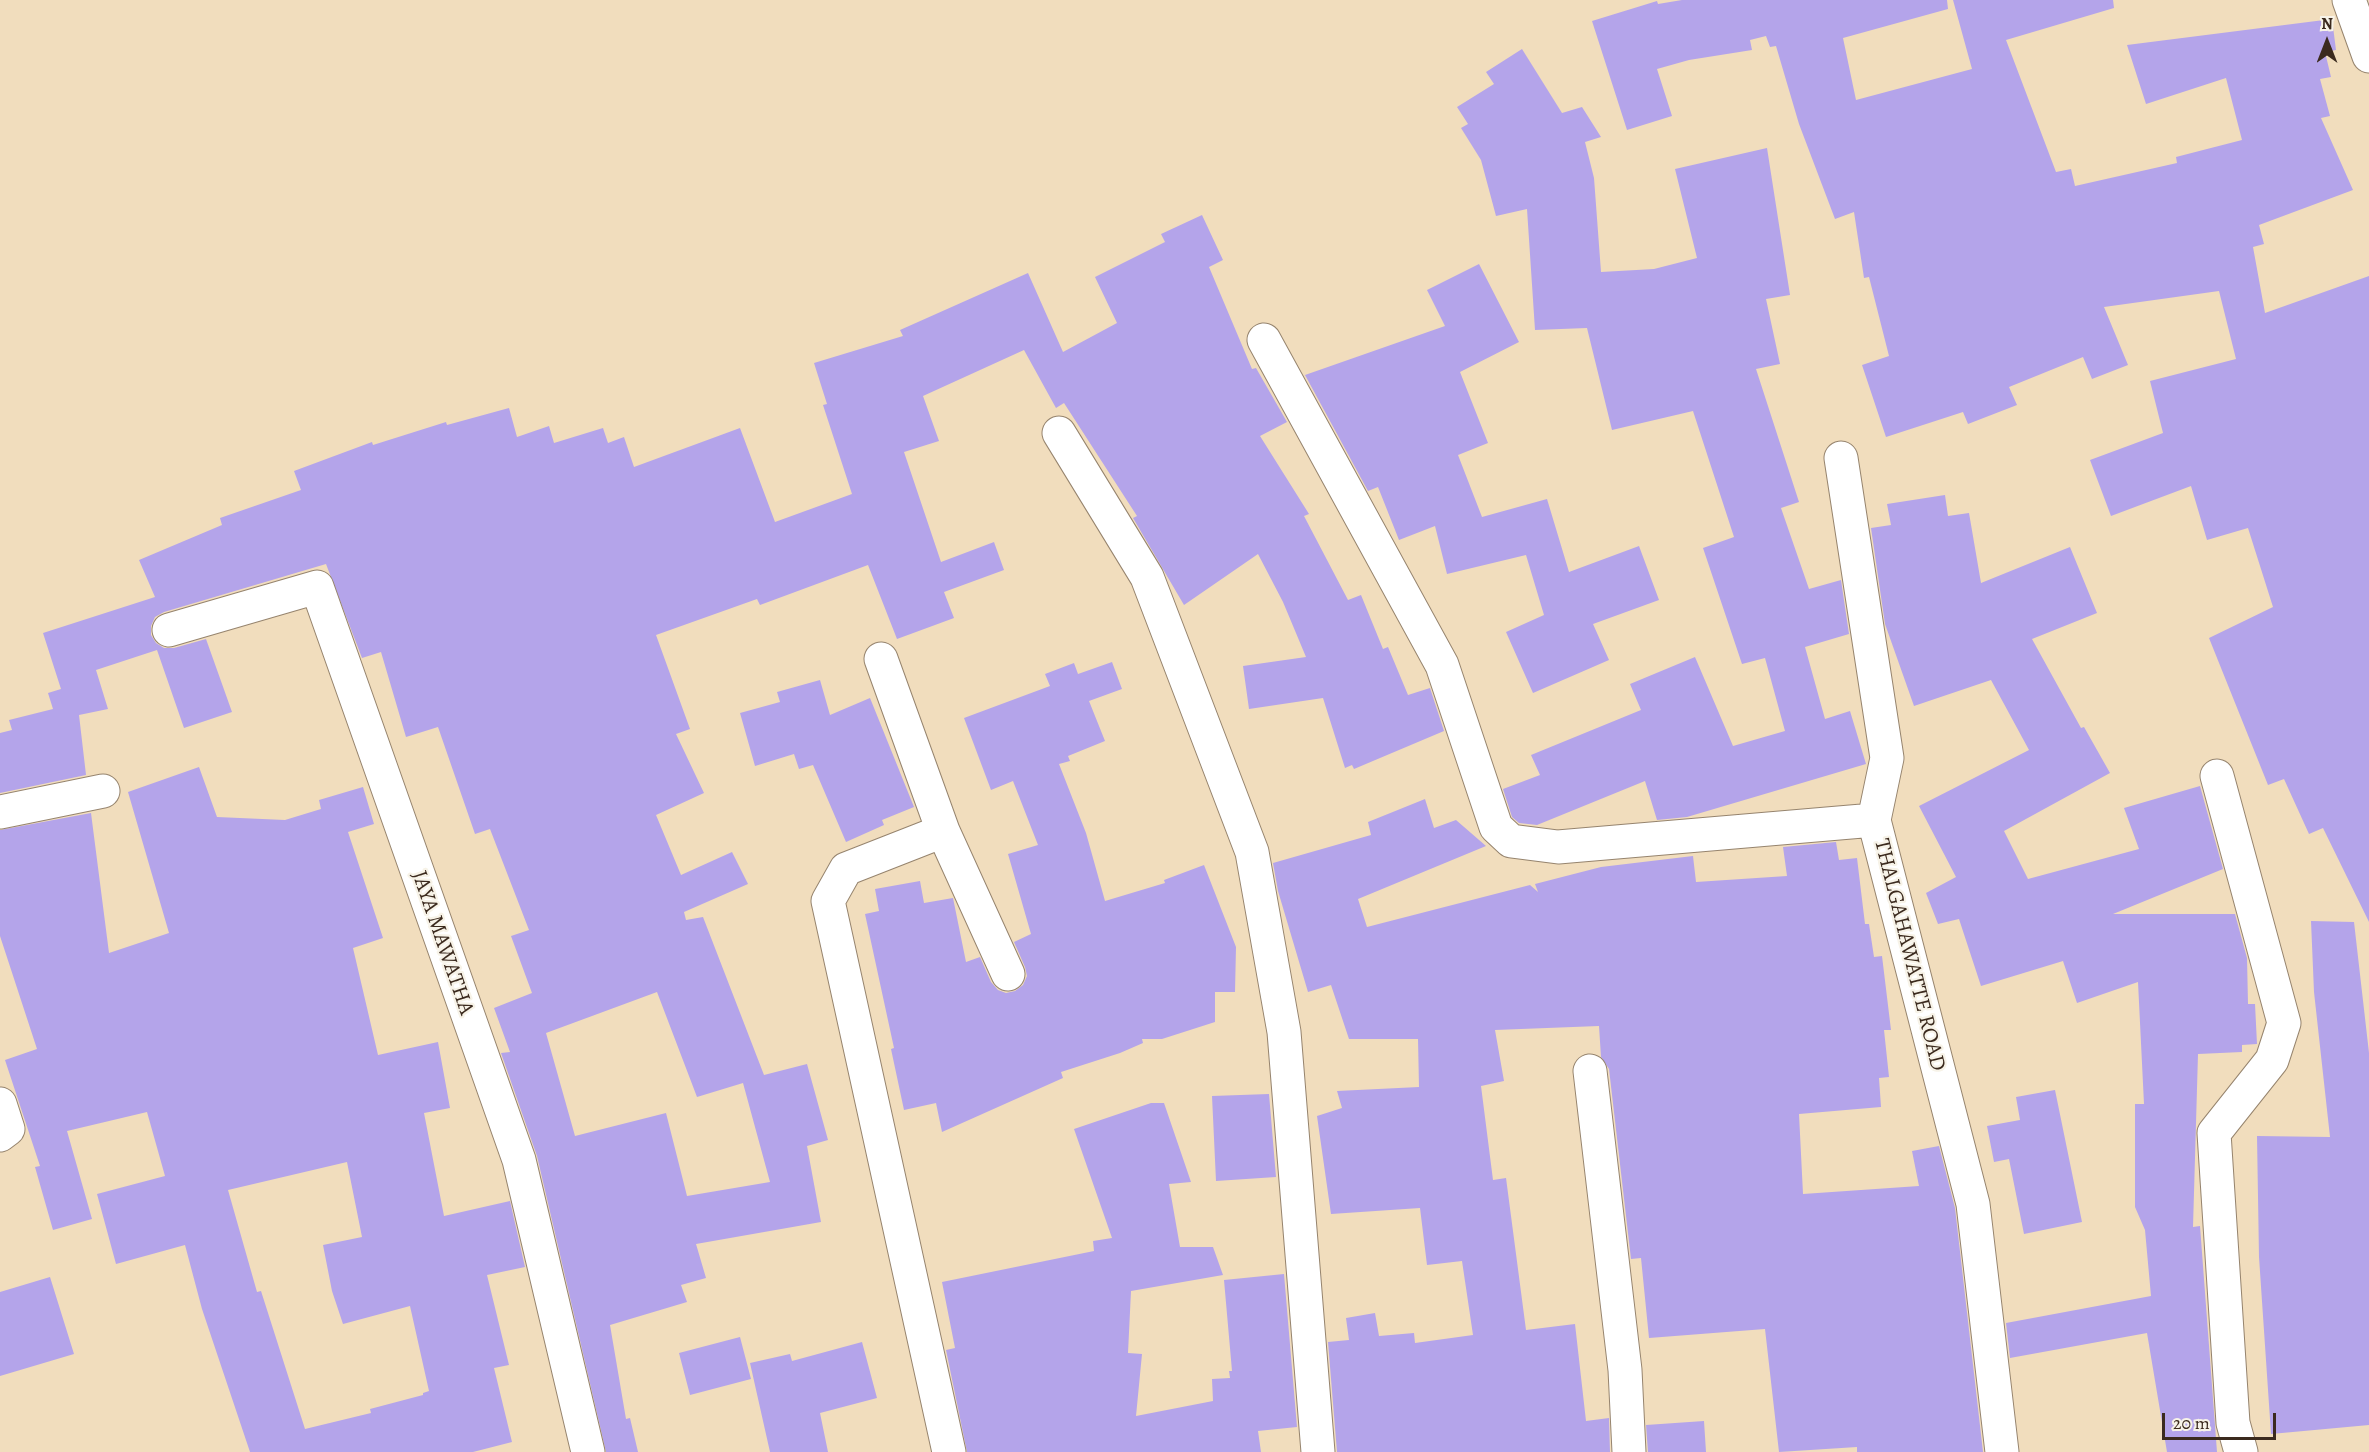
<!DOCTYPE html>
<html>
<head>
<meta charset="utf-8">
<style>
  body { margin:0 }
  #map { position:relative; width:2369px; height:1452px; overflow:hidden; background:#f1ddbd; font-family:Alegreya,serif }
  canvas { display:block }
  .north { position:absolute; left:2297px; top:12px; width:60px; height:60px; -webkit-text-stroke:4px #f7f3e8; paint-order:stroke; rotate:0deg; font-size:16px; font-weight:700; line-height:24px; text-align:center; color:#3b2a1e }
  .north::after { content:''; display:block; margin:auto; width:21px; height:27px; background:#3b2a1e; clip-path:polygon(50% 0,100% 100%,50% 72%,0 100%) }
  .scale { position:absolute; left:2162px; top:1413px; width:114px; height:27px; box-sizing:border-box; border:3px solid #3b2a1e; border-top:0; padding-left:8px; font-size:18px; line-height:21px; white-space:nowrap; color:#3b2a1e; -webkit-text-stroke:4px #f7f3e8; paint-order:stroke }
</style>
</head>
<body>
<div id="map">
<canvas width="2369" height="1452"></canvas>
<div class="north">N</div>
<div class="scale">20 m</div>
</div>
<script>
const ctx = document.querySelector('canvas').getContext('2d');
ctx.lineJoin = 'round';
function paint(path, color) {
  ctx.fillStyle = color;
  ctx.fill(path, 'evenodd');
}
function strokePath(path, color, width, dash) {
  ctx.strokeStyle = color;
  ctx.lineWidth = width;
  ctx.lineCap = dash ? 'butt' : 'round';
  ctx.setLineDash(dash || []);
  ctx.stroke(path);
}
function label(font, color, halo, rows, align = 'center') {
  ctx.font = font + ' Alegreya,serif';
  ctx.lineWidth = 4.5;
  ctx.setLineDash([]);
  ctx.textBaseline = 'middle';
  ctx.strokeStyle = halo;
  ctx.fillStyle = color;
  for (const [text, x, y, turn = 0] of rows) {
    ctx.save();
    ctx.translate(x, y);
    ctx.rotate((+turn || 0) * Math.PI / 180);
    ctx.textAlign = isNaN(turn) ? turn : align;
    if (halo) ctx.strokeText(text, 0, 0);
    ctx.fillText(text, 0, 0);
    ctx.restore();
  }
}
paint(new Path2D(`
  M 1682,0 L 1947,0 L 1948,9 L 1843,38 L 1856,100 L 1972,69 L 1953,0 L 2113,0 L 2114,8 L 2006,40 L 2056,172 L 2071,169 L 2075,186 L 2177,163 L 2176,157 L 2242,140 L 2226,78 L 2146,104 L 2127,45 L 2332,19 L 2336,50 L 2325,52 L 2331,77 L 2320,79 L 2330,116 L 2321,118 L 2353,190 L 2259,225 L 2264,244 L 2253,247 L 2265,313 L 2369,276 L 2369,922 L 2323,828 L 2309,834 L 2284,779 L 2268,785 L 2209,638 L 2273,607 L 2248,528 L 2207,540 L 2191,486 L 2111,516 L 2090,460 L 2163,433 L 2150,381 L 2236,359 L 2219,291 L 2104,307 L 2128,365 L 2092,379 L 2083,357 L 2009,387 L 2017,405 L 1968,424 L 1963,412 L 1886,437 L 1862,365 L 1889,356 L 1869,277 L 1864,278 L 1854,212 L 1835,219 L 1799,124 L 1776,46 L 1770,47 L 1766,36 L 1750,40 L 1752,50 L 1689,60 L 1657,69 L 1672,116 L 1627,130 L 1592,21 L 1657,1 L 1658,4 Z
  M 1522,49 L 1562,113 L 1582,107 L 1601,137 L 1585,142 L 1594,178 L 1601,272 L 1654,269 L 1697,258 L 1675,169 L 1767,148 L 1790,295 L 1766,299 L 1780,364 L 1756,369 L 1799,502 L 1781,508 L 1809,589 L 1841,580 L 1849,634 L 1805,647 L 1825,719 L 1850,711 L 1866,764 L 1687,817 L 1657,820 L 1645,781 L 1537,825 L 1519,823 L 1512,817 L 1503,789 L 1540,775 L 1531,755 L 1641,710 L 1630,684 L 1695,657 L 1733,746 L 1785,731 L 1765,658 L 1742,664 L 1703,548 L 1734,537 L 1693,411 L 1612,430 L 1587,328 L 1535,330 L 1527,209 L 1496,216 L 1481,160 L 1461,128 L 1468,124 L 1457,107 L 1494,84 L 1486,72 Z
  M 1202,215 L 1223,260 L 1209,267 L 1252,369 L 1256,368 L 1287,422 L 1260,436 L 1309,514 L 1304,516 L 1348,600 L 1361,595 L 1383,649 L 1388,647 L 1408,695 L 1430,688 L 1444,731 L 1354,769 L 1352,765 L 1345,768 L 1323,698 L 1249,709 L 1243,666 L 1306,657 L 1283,602 L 1258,554 L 1184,605 L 1133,518 L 1137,516 L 1064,403 L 1056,408 L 1024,350 L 923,396 L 939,441 L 904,452 L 941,562 L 994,542 L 1004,570 L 944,592 L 954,618 L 897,639 L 868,565 L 760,605 L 757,599 L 656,635 L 690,729 L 676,734 L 704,793 L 656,815 L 681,875 L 732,852 L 748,884 L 684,912 L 686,920 L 703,917 L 764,1075 L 807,1064 L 828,1140 L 807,1146 L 821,1222 L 696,1244 L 706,1278 L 681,1285 L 687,1302 L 610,1325 L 626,1419 L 630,1418 L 638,1452 L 606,1452 L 537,1156 L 501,1053 L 510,1052 L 494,1008 L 532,993 L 511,936 L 529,930 L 490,829 L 475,834 L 438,727 L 406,737 L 381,652 L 362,658 L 326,564 L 164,612 L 155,617 L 151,626 L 151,635 L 156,643 L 164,648 L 174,648 L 206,639 L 232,712 L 184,728 L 157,650 L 96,670 L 108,709 L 79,715 L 86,775 L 0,793 L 0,733 L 12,730 L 9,720 L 53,709 L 48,693 L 61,689 L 43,633 L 155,597 L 139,560 L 222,525 L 220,518 L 301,490 L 294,471 L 372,442 L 373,445 L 446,422 L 447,425 L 509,408 L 517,437 L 549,426 L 554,443 L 603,428 L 608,443 L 624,437 L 634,467 L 740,428 L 775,522 L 852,494 L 823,405 L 827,404 L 814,363 L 903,336 L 900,330 L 1028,273 L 1063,352 L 1117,323 L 1095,277 L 1165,242 L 1161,234 ZM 657,992 L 697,1097 L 743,1083 L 770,1182 L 687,1196 L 666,1113 L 575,1136 L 546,1033 Z
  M 1479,264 L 1519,342 L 1460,372 L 1488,443 L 1458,455 L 1482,517 L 1547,499 L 1569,572 L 1639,546 L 1659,600 L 1593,624 L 1609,660 L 1533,693 L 1506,632 L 1544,615 L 1526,555 L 1447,574 L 1435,526 L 1399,540 L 1378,487 L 1368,491 L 1305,375 L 1445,326 L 1427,290 Z
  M 1945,495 L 1948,516 L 1969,513 L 1981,583 L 2070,547 L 2097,613 L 2032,639 L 2081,728 L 2084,727 L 2110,773 L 2004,831 L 2028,879 L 2139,849 L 2124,808 L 2200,786 L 2223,869 L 2113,914 L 2235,914 L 2247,958 L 2248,1004 L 2255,1004 L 2257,1044 L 2242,1045 L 2242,1052 L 2198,1054 L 2193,1227 L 2200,1226 L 2217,1452 L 2167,1452 L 2147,1333 L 2010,1358 L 2006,1323 L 2151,1296 L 2145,1230 L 2135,1207 L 2135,1104 L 2144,1104 L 2138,982 L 2077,1003 L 2063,961 L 1981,986 L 1959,919 L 1938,924 L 1926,893 L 1956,877 L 1919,806 L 2029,750 L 1991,680 L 1914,706 L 1885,624 L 1871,528 L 1891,525 L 1887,504 Z
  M 1112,662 L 1122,689 L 1089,701 L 1105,741 L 1068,756 L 1070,761 L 1059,764 L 1086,833 L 1105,901 L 1165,883 L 1164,880 L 1204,865 L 1236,947 L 1235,992 L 1215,992 L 1215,1022 L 1162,1039 L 1142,1039 L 1143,1043 L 1120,1053 L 1061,1072 L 1063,1078 L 942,1132 L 936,1103 L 904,1110 L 891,1049 L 894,1048 L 865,914 L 879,911 L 875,889 L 920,881 L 924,903 L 953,898 L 966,962 L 980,957 L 991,982 L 998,990 L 1006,993 L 1015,991 L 1023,985 L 1027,976 L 1025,967 L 1014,942 L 1031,934 L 1008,854 L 1038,845 L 1013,781 L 991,790 L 964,718 L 1050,686 L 1045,674 L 1074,663 L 1078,674 Z
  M 820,680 L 830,715 L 870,698 L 914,807 L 882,820 L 884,825 L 846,842 L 813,765 L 799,769 L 794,754 L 755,766 L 740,713 L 780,702 L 777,692 Z
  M 199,767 L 217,817 L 285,820 L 321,809 L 319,800 L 363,787 L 374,824 L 348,832 L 383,938 L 353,948 L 378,1055 L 438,1042 L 450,1108 L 424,1113 L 444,1216 L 510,1201 L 525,1267 L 487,1275 L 509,1365 L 494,1368 L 512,1442 L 473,1452 L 250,1452 L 202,1309 L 185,1245 L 116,1264 L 97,1194 L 165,1176 L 147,1112 L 67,1131 L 92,1219 L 53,1230 L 35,1167 L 40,1166 L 5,1060 L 37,1049 L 0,936 L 0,830 L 91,813 L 109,953 L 169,933 L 128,792 ZM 347,1162 L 362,1237 L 323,1245 L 332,1291 L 343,1324 L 410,1306 L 429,1391 L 423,1393 L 423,1395 L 370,1409 L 371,1413 L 305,1429 L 261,1291 L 257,1292 L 228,1190 Z
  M 1425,799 L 1434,828 L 1456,820 L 1486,846 L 1358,899 L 1367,927 L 1530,885 L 1538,892 L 1535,884 L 1601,867 L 1693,856 L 1696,882 L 1787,876 L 1783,847 L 1836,842 L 1839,860 L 1857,858 L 1865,924 L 1869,924 L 1874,957 L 1882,956 L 1891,1030 L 1884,1030 L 1889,1077 L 1879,1078 L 1881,1107 L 1799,1114 L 1803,1194 L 1919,1186 L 1912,1151 L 1939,1146 L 1955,1208 L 1983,1452 L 1857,1452 L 1857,1447 L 1779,1452 L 1765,1329 L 1649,1338 L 1641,1258 L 1631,1259 L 1609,1069 L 1601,1057 L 1599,1026 L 1495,1030 L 1504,1081 L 1481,1086 L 1493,1180 L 1506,1178 L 1526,1330 L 1575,1324 L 1586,1421 L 1609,1418 L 1610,1452 L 1337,1452 L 1328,1342 L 1349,1340 L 1346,1318 L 1375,1313 L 1379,1336 L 1414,1333 L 1415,1343 L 1473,1335 L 1462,1261 L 1427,1265 L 1420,1208 L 1331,1214 L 1317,1116 L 1342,1108 L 1337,1091 L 1419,1087 L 1418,1039 L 1349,1039 L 1331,985 L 1308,992 L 1278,891 L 1273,863 L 1371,835 L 1368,822 Z
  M 2311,921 L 2354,922 L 2369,1053 L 2369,1425 L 2271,1434 L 2259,1257 L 2257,1136 L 2330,1137 L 2314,992 Z
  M 2055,1090 L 2082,1222 L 2024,1234 L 2009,1159 L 1994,1162 L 1987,1126 L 2020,1120 L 2016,1097 Z
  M 1269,1094 L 1276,1177 L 1216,1181 L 1212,1096 Z
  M 1151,1103 L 1164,1103 L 1191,1182 L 1169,1184 L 1180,1247 L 1213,1247 L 1223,1275 L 1131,1291 L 1128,1353 L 1142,1354 L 1136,1416 L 1213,1401 L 1212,1379 L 1230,1378 L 1229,1371 L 1232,1371 L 1224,1280 L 1284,1274 L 1297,1427 L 1258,1431 L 1261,1452 L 967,1452 L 946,1350 L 955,1348 L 942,1282 L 1094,1251 L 1093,1241 L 1112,1238 L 1074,1129 Z
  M 50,1277 L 74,1354 L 0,1376 L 0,1292 Z
  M 740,1337 L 751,1379 L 690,1395 L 679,1353 Z
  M 862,1342 L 877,1398 L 820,1413 L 828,1452 L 770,1452 L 750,1363 L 790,1354 L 792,1361 Z
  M 1704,1421 L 1706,1452 L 1648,1452 L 1646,1425 Z`), '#b4a4ea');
const street = new Path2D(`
  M 2349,0 L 2369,56
  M 1264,340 L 1442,665 L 1496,827 L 1511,841 L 1558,847 L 1874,820
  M 1059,433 L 1147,577 L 1252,852 L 1284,1032 L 1318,1452
  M 1841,458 L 1887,758 L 1874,820 L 1973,1204 L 2002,1452
  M 169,630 L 317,587 L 519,1160 L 588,1452
  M 881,659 L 943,831 L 1008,974
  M 2217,776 L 2284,1023 L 2272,1060 L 2214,1133 L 2233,1423 L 2241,1452
  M 0,812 L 103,791
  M 943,831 L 846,869 L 828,901 L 949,1452
  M 1590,1071 L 1625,1370 L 1629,1452
  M 0,1104 L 8,1129 L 0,1135`);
strokePath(street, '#96846e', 35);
strokePath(street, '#fff', 33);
label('22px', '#3b2a1e', '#f7f3e8', [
  ["JAYA MAWATHA",442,943,71],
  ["THALGAHAWATTE ROAD",1909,955,76]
]);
</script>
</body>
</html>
